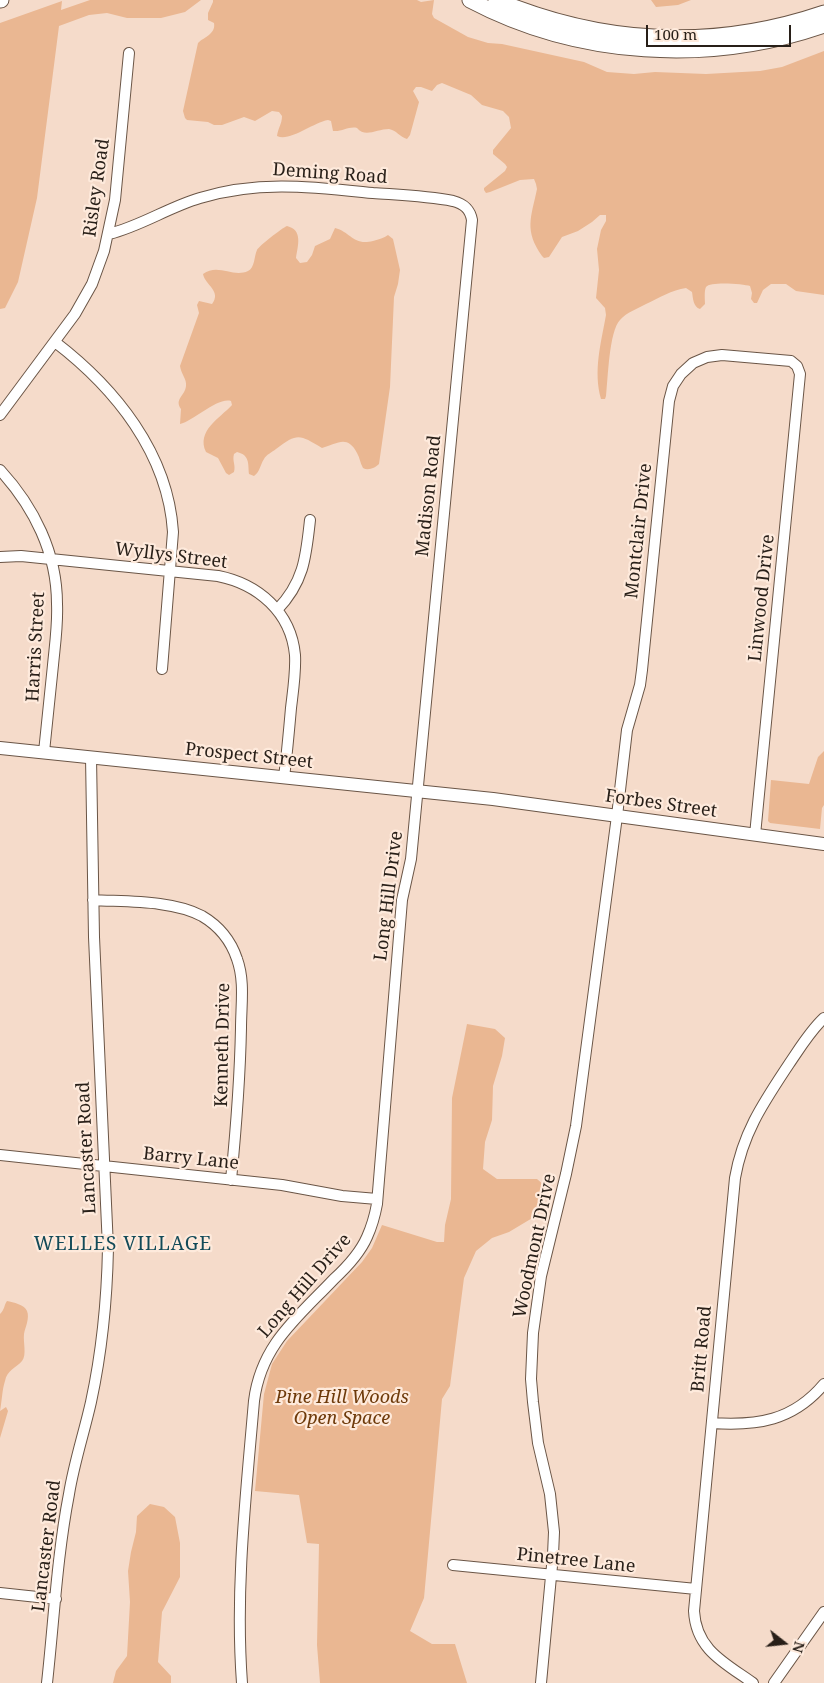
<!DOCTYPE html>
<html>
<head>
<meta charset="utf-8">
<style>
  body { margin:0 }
  #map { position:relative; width:824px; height:1683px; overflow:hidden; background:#f5dbca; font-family:"Noto Serif",serif }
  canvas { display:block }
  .north { position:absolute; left:759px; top:1618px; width:50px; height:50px; -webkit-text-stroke:4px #feeadc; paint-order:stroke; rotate:106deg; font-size:14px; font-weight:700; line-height:20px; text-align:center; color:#281f18 }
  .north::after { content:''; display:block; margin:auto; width:18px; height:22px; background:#281f18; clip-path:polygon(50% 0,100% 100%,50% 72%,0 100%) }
  .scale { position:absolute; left:646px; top:25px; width:145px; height:22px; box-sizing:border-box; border:2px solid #281f18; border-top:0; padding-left:6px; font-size:15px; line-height:18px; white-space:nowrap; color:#281f18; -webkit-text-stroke:4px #feeadc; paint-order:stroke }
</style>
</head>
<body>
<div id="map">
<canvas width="824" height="1683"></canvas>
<div class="north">N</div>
<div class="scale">100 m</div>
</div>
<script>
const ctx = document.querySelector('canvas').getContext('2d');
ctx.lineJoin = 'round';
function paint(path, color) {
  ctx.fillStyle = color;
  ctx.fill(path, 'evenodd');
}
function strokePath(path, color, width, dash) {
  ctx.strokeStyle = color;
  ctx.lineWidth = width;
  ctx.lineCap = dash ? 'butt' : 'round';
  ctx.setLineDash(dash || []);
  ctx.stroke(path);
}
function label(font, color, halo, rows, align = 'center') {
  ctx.font = font + ' "Noto Serif",serif';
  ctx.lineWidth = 4.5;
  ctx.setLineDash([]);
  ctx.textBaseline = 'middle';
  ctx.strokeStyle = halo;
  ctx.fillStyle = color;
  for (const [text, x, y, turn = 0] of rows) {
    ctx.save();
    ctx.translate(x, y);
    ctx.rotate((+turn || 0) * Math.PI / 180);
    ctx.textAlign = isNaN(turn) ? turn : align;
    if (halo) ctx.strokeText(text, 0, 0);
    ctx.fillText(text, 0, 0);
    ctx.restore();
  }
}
paint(new Path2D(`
  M 90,0 L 201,0 L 185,12 L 161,18 L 127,18 L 107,13 L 89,15 L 59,26 L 37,198 L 18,282 L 5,308 L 0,309 L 0,23 L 62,1 L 61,10 Z
  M 213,0 L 417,0 L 421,2 L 434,0 L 432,14 L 434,18 L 468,37 L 488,43 L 502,44 L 584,62 L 607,72 L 634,74 L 655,72 L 706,74 L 760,71 L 782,67 L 824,51 L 824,295 L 796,291 L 786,284 L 771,284 L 763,290 L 757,303 L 754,303 L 751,299 L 752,293 L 750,286 C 744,284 710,281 706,287 C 704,291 705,300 705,304 L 700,309 C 693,307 693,298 692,292 L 686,288 C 672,290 659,298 646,304 C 637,309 627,312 620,320 C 609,331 608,379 606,396 L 605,399 L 601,399 C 593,371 601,343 606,315 L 605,308 L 596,298 L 599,270 L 597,249 L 601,230 L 606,221 L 606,215 L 600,215 L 592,222 L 578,231 L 562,237 L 549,257 L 544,258 L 542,256 C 524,230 531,218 537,189 L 536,184 L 534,179 L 520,180 L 490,192 L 486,193 L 484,190 L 484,188 L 505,171 L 507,167 L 505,164 L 493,154 L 493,150 L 511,128 L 509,117 L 503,111 L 482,105 L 471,95 L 442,83 L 437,85 L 432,91 L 421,87 L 416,87 L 413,91 L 419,102 L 410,135 L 407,139 C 400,137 396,130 389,129 C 377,129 365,138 357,128 C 349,126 342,132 333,131 L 331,121 L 328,120 C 312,123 290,142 277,136 C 278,128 282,124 282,116 L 279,112 L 272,111 L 255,121 L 244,117 L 222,125 L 214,125 L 208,122 L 187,120 L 185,118 L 183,111 L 198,43 C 204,37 216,34 214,23 L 208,20 L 208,13 L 213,2 Z
  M 651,0 L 691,0 L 678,5 L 656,7 Z
  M 287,226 C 303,230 298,245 296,258 L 300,263 L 307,262 L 312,255 L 315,246 L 330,239 L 335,228 C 351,232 353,246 373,241 C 379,239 384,238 388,235 L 393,239 L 400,270 L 398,284 L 394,297 L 390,387 L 379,464 C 375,468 368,471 363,468 C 360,463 360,458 357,453 C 347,434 337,444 322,448 C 300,435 298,432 276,449 C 272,452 266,455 264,459 C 260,465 260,472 254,476 L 249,474 C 248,464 250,455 237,452 L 234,454 C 232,461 236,465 234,472 L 229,475 L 226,473 L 218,458 L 206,452 C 196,431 220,418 232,405 L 231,401 C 217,397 194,421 180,424 L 181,409 C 174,399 185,396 186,386 C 187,379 181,374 180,366 L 199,313 L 197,305 L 199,301 L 212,304 C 222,291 205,285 203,274 C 218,263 233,278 248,271 C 255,268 254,256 257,250 C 259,246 282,228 287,226 Z
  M 824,751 L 824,805 L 822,808 L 820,829 L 770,823 L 768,821 L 771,780 L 809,784 L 818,757 Z
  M 467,1024 L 495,1029 L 505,1038 L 502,1056 L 493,1086 L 492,1120 L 485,1142 L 483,1169 L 497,1179 L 537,1179 L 544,1185 L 544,1196 L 539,1214 L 509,1232 L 492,1238 L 476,1251 L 464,1278 L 450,1386 L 442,1399 L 424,1598 L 410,1631 L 432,1644 L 455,1644 L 467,1683 L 320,1683 L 317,1645 L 319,1544 L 307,1543 L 299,1495 L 255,1491 L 264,1394 L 272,1364 L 287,1341 L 362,1262 L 372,1248 L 382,1225 L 437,1242 L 444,1242 L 445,1225 L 451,1199 L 452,1098 Z
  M 7,1301 C 13,1302 25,1305 27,1311 C 30,1318 25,1328 24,1334 C 23,1342 27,1355 22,1361 C 16,1368 7,1370 5,1381 C 2,1390 2,1401 0,1411 L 6,1407 L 8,1411 L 0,1438 L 0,1314 C 5,1309 4,1305 7,1301 Z
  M 150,1504 L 164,1507 L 175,1517 L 180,1543 L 180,1577 L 162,1612 L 158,1662 L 171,1676 L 171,1683 L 113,1683 L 116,1671 L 127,1656 L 130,1602 L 128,1571 L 131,1552 L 136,1532 L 137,1516 Z`), '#eab792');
const minor = new Path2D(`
  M 109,234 C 141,226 169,207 200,198 C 259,180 313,187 373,193 C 400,195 427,196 453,201 C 464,204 470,209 472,220 L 411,859 L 402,900 L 377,1204 C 375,1215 372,1226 367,1237 C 360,1253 347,1267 334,1279 C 297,1318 261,1345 254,1401 C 246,1495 235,1589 242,1683
  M 55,342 C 115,388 168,453 173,532 L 162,669
  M 0,415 L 75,314 L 92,284 L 104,251 L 115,200 L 129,53
  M 0,470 C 34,507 57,553 57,604 C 58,624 55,644 53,665 C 50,694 47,723 44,752
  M 0,557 L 21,556 L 218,576 C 258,584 291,612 295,655 C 296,672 293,691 291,708 C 289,731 287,754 284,777
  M 277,610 C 304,582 306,557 310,520
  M 93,900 C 126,902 172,900 202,916 C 219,926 231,941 237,959 C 245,981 241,1005 241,1028 C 240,1079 236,1129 231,1180
  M 0,1155 L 282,1185 L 342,1196 L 377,1199
  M 712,1423 C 757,1426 793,1421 824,1384
  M 453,1565 L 696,1589
  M 0,1593 L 56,1599
  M 47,1683 C 54,1620 57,1556 69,1494 C 74,1463 84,1433 91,1402 C 102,1351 107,1300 108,1248 L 94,937 L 91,757
  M 541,1683 L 553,1555 L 554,1532 L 550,1494 L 538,1443 L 533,1402 L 531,1379 L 533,1333 L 541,1276 L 566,1174 L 576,1126 L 617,816 L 627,730 L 640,685 L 642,670 L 669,401 L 673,386 L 681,374 L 693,363 L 707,357 L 722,355 L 791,361 L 797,366 L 800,374 L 755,835
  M 753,1683 C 725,1663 696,1650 694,1611 L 735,1178 C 743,1132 764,1102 789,1064 C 800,1048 810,1031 824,1018
  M 774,1683 L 824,1612`);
const major = new Path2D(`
  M 0,748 L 493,799 L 824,844`);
const highway = new Path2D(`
  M 0,0 L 1,0
  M 470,0 C 578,57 709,65 824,25
  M 496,0 C 604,45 712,51 824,13`);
strokePath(minor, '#6a5546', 12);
strokePath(major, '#6a5546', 14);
strokePath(highway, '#6a5546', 17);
strokePath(minor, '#fff', 10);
strokePath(major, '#fff', 12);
strokePath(highway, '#fff', 15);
label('18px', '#281f18', '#feeadc', [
  ["Deming Road",330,174,4],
  ["Risley Road",97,188,-82],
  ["Madison Road",429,496,-84],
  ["Montclair Drive",639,531,-84],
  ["Wyllys Street",171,556,7],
  ["Linwood Drive",762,598,-84],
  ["Harris Street",36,647,-87],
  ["Prospect Street",249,756,6],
  ["Forbes Street",661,804,8],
  ["Long Hill Drive",389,896,-83],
  ["Kenneth Drive",223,1045,-89],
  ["Lancaster Road",87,1148,-93],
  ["Barry Lane",191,1159,6],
  ["Woodmont Drive",535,1246,-78],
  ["Long Hill Drive",305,1286,-49],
  ["Britt Road",702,1349,-85],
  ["Lancaster Road",47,1546,-83],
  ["Pinetree Lane",576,1561,6]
]);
label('italic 18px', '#6e3a0a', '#feeadc', [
  ["Pine Hill Woods",342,1398],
  ["Open Space",342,1419]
]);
ctx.letterSpacing = '1px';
label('19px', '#124a58', '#feeadc', [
  ["WELLES VILLAGE",123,1245]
]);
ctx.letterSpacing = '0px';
</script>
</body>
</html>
